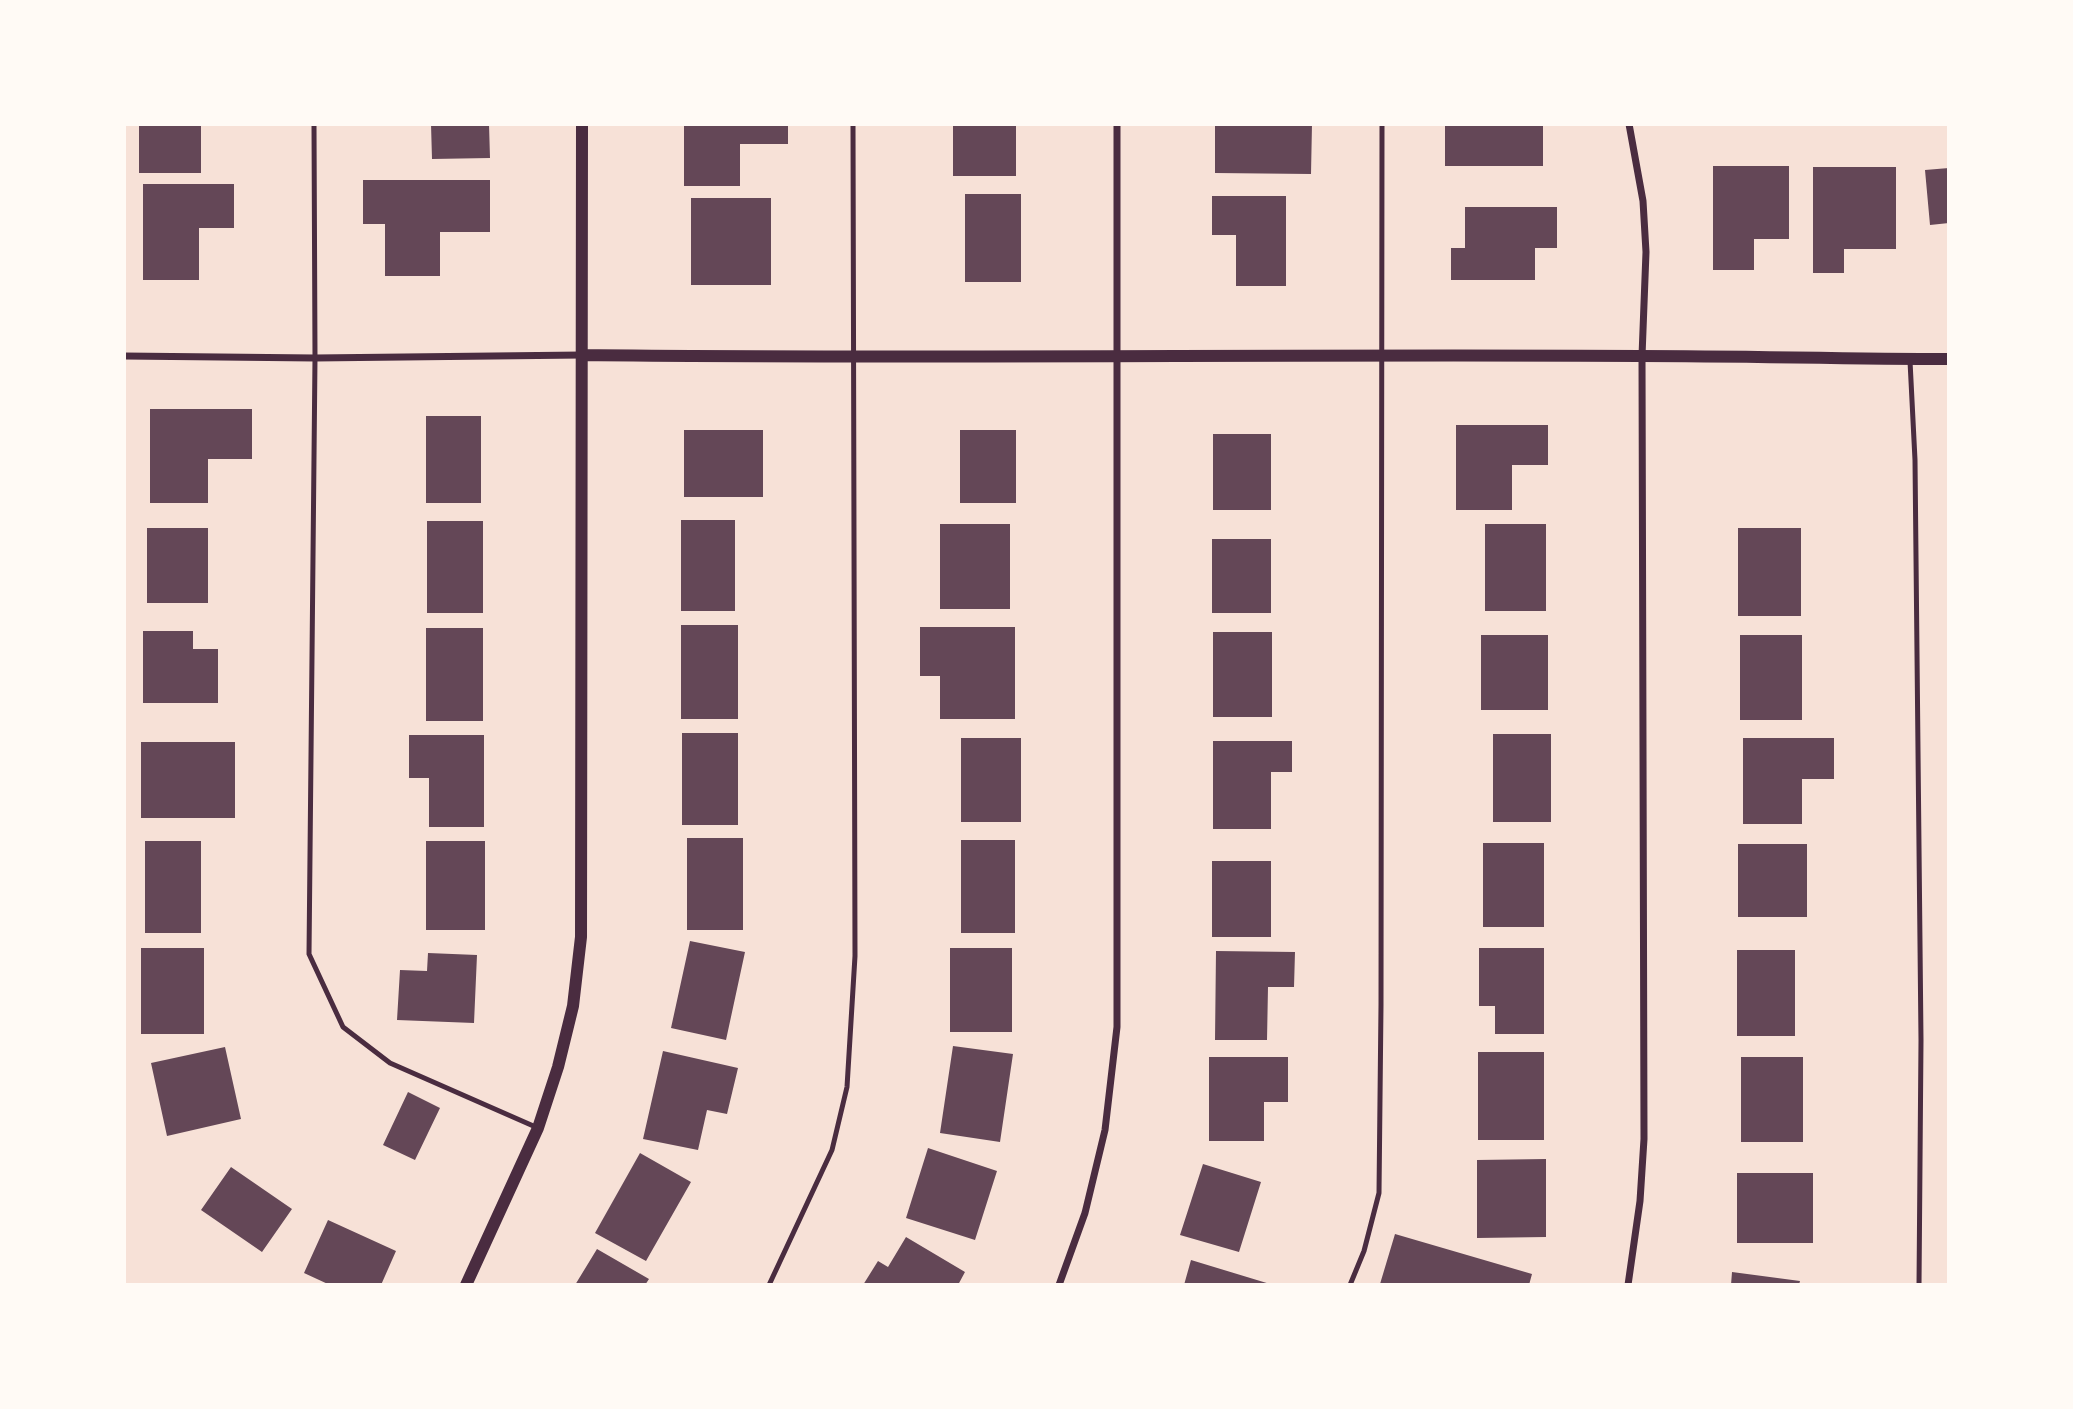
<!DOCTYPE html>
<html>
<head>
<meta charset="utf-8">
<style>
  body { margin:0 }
  #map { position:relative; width:2073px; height:1409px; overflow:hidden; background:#f7e1d7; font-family:"Zilla Slab",serif }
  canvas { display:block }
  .frame { position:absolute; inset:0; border:126px solid #fffaf5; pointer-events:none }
</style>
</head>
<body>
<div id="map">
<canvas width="2073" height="1409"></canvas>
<div class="frame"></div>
</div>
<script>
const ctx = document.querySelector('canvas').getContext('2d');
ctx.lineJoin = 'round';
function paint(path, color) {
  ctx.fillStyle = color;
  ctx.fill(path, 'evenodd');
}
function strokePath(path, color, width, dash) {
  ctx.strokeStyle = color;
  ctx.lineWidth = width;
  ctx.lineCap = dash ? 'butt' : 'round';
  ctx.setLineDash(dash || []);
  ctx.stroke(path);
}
paint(new Path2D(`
  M 139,124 L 201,124 L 201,173 L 139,173 Z
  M 431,124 L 489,124 L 490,158 L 432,159 Z
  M 684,124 L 788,124 L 788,144 L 740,144 L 740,186 L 684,186 Z
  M 953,124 L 1016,124 L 1016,176 L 953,176 Z
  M 1215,124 L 1312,124 L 1311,174 L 1215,173 Z
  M 1445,124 L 1543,124 L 1543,166 L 1445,166 Z
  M 1713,166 L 1789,166 L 1789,239 L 1754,239 L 1754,270 L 1713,270 Z
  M 1813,167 L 1896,167 L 1896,249 L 1844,249 L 1844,273 L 1813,273 Z
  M 1949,168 L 1949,223 L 1930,225 L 1925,170 Z
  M 363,180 L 490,180 L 490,232 L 440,232 L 440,276 L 385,276 L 385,224 L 363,224 Z
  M 143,184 L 234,184 L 234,228 L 199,228 L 199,280 L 143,280 Z
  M 965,194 L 1021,194 L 1021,282 L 965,282 Z
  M 1212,196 L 1286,196 L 1286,286 L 1236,286 L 1236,235 L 1212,235 Z
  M 691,198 L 771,198 L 771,285 L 691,285 Z
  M 1465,207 L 1557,207 L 1557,248 L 1535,248 L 1535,280 L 1451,280 L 1451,248 L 1465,248 Z
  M 150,409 L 252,409 L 252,459 L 208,459 L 208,503 L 150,503 Z
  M 426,416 L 481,416 L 481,503 L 426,503 Z
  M 1456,425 L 1548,425 L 1548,465 L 1512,465 L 1512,510 L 1456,510 Z
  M 684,430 L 763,430 L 763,497 L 684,497 Z
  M 960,430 L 1016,430 L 1016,503 L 960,503 Z
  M 1213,434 L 1271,434 L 1271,510 L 1213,510 Z
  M 681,520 L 735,520 L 735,611 L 681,611 Z
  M 427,521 L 483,521 L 483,613 L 427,613 Z
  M 940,524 L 1010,524 L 1010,609 L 940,609 Z
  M 1485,524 L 1546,524 L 1546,611 L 1485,611 Z
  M 147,528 L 208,528 L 208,603 L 147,603 Z
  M 1738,528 L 1801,528 L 1801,616 L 1738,616 Z
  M 1212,539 L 1271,539 L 1271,613 L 1212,613 Z
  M 681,625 L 738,625 L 738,719 L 681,719 Z
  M 920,627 L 1015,627 L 1015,719 L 940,719 L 940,676 L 920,676 Z
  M 426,628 L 483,628 L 483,721 L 426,721 Z
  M 143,631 L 193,631 L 193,649 L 218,649 L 218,703 L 143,703 Z
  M 1213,632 L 1272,632 L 1272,717 L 1213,717 Z
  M 1481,635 L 1548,635 L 1548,710 L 1481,710 Z
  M 1740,635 L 1802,635 L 1802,720 L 1740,720 Z
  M 682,733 L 738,733 L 738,825 L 682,825 Z
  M 1493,734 L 1551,734 L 1551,822 L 1493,822 Z
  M 409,735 L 484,735 L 484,827 L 429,827 L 429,778 L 409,778 Z
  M 961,738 L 1021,738 L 1021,822 L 961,822 Z
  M 1743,738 L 1834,738 L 1834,779 L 1802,779 L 1802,824 L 1743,824 Z
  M 1213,741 L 1292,741 L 1292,772 L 1271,772 L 1271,829 L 1213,829 Z
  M 141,742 L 235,742 L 235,818 L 141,818 Z
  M 687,838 L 743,838 L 743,930 L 687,930 Z
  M 961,840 L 1015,840 L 1015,933 L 961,933 Z
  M 145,841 L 201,841 L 201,933 L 145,933 Z
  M 426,841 L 485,841 L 485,930 L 426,930 Z
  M 1483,843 L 1544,843 L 1544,927 L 1483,927 Z
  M 1738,844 L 1807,844 L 1807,917 L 1738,917 Z
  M 1212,861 L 1271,861 L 1271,937 L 1212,937 Z
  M 690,941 L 745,952 L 726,1040 L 671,1028 Z
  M 141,948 L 204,948 L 204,1034 L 141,1034 Z
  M 950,948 L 1012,948 L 1012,1032 L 950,1032 Z
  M 1479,948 L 1544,948 L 1544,1034 L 1495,1034 L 1495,1006 L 1479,1006 Z
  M 1737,950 L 1795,950 L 1795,1036 L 1737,1036 Z
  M 1216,951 L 1295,952 L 1294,987 L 1268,987 L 1267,1040 L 1215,1040 Z
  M 428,953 L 477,955 L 474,1023 L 397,1020 L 400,970 L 427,971 Z
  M 953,1046 L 1013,1054 L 1000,1142 L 940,1133 Z
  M 225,1047 L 241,1119 L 167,1136 L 151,1063 Z
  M 663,1051 L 738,1068 L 727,1114 L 707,1110 L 698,1150 L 643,1139 Z
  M 1478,1052 L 1544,1052 L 1544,1140 L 1478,1140 Z
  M 1209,1057 L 1288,1057 L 1288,1102 L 1264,1102 L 1264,1141 L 1209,1141 Z
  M 1741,1057 L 1803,1057 L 1803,1142 L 1741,1142 Z
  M 408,1092 L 440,1108 L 415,1160 L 383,1145 Z
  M 928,1148 L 997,1171 L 975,1240 L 906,1218 Z
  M 640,1153 L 691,1182 L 646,1261 L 595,1233 Z
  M 1546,1159 L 1546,1237 L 1477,1238 L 1477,1160 Z
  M 1203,1164 L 1261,1182 L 1239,1252 L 1180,1235 Z
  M 231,1167 L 292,1209 L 262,1252 L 201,1210 Z
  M 1737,1173 L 1813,1173 L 1813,1243 L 1737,1243 Z
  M 328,1220 L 396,1251 L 381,1285 L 330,1285 L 304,1273 Z
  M 1395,1234 L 1532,1274 L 1529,1285 L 1380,1284 Z
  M 906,1237 L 965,1272 L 958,1285 L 863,1285 L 878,1261 L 888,1267 Z
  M 597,1249 L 649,1279 L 645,1285 L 575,1285 Z
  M 1191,1260 L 1270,1284 L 1270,1285 L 1184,1285 Z
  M 1732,1272 L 1800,1281 L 1799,1285 L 1731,1285 Z`), '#644757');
strokePath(new Path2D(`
  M 314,124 L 315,358 L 309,954 L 343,1027 L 390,1063 L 538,1128
  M 1910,361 L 1915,460 L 1921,1040 L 1919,1285
  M 769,1285 L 832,1150 L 847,1087 L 855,956 L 853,124
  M 1350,1285 L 1364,1251 L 1379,1193 L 1381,1005 L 1382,124`), '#4a2c40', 5);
strokePath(new Path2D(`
  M 124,356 L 315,358 L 582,355
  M 1059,1285 L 1085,1213 L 1105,1130 L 1117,1027 L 1117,124
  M 1628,1285 L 1640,1201 L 1644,1139 L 1642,356 L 1646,252 L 1643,201 L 1629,124`), '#4a2c40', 7);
strokePath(new Path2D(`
  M 582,355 C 934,359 1287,354 1640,356 C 1743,356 1846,359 1949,359
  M 466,1285 L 538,1128 L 558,1067 L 573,1006 L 581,937 L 582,124`), '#4a2c40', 12);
</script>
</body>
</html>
